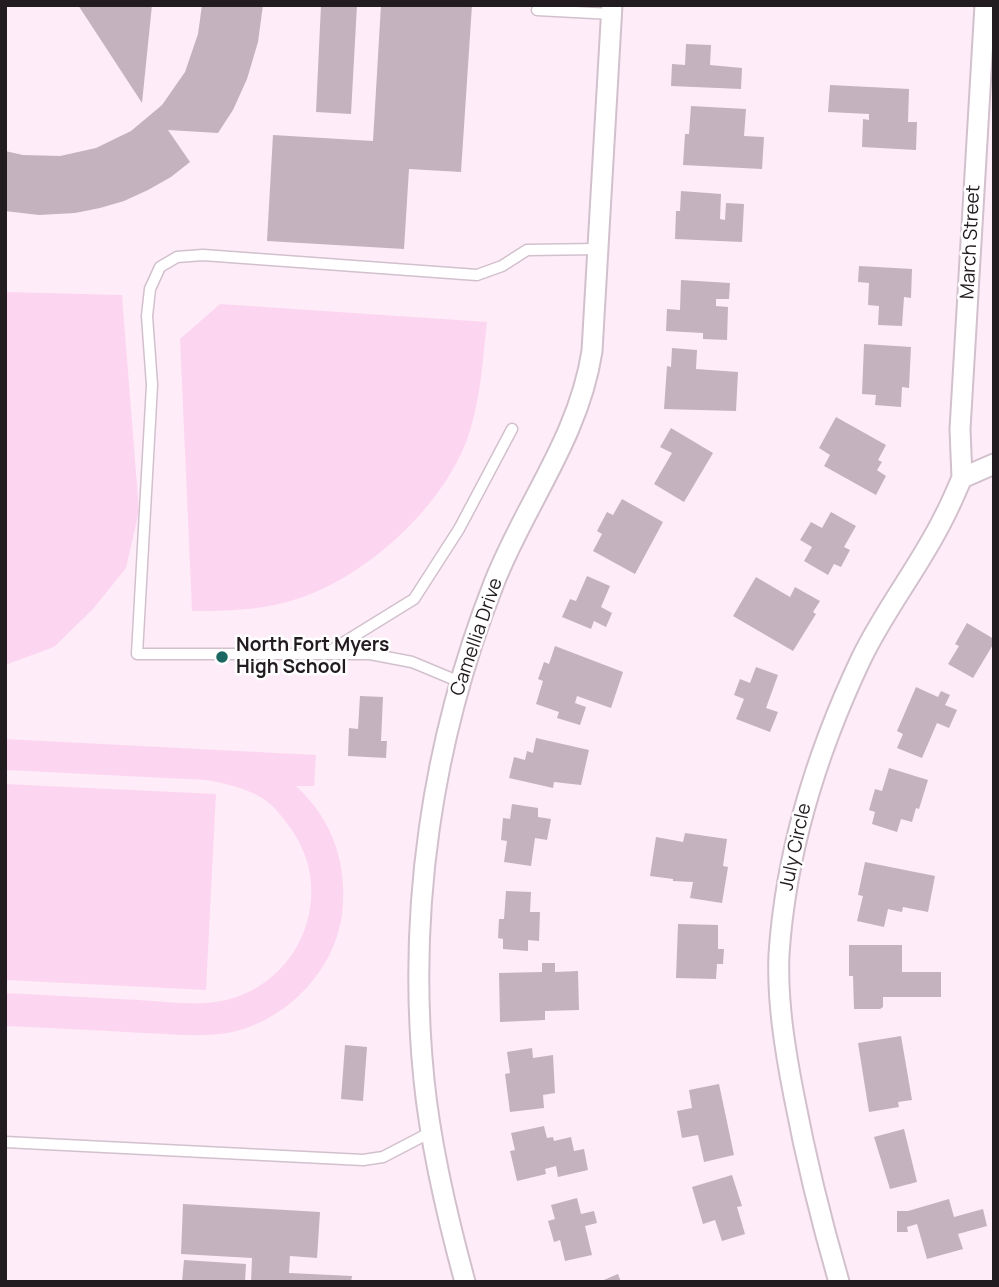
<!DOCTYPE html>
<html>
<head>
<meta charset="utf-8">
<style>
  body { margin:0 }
  #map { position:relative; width:999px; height:1287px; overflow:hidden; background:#feecf8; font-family:Manrope,sans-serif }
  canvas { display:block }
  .frame { position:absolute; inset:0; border:7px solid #221c20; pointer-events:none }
</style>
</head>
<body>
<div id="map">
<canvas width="999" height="1287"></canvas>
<div class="frame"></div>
</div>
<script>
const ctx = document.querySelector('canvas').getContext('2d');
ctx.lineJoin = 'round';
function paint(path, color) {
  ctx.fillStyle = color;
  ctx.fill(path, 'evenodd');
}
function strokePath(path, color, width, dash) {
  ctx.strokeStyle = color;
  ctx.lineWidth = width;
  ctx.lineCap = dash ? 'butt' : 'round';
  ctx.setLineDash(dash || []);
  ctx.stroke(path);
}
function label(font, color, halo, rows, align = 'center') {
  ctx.font = font + ' Manrope,sans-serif';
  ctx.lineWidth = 5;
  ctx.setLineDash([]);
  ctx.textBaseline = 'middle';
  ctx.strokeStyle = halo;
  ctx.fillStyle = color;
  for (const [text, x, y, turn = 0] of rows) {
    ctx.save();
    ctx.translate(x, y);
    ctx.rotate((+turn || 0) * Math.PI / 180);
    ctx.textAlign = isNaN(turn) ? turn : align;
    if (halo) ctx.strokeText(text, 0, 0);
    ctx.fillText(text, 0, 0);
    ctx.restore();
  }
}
paint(new Path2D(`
  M 5,292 L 122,295 L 139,511 L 126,568 L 93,609 L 54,647 L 5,665 Z
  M 220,304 L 487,322 C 483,357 481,393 471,427 C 451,499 373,572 303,597 C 267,610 230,611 192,611 L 180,339 Z
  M 5,739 L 316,755 L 314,786 L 296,786 C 330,817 346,859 343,904 C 340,965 291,1018 233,1032 C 204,1038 173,1034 143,1033 C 97,1030 51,1028 5,1026 L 5,993 C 50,995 94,998 139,1000 C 171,1002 208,1008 239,996 C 307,971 333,887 291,829 C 283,818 274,805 262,798 C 246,788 225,783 206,780 L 5,770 Z
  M 5,784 L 216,794 L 206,990 L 5,980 Z`), '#fcd6f0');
paint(new Path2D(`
  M 78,5 L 152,5 L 142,103 Z
  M 202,5 L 263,5 L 258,42 L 247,79 L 233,110 L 218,133 L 168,130 L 190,162 L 171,177 L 148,190 L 124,201 L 100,208 L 75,213 L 39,215 L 5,211 L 5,151 L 23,155 L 60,156 L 96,148 L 131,131 L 162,105 L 185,72 L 198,34 Z
  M 321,5 L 357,5 L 351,114 L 316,112 Z
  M 381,5 L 472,5 L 461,172 L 409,169 L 404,249 L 267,241 L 273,135 L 373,141 Z
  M 686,44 L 711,45 L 710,65 L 742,68 L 741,89 L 671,86 L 672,64 L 685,65 Z
  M 830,85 L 909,89 L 908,122 L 917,122 L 916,150 L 862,147 L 863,119 L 869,120 L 869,114 L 828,112 Z
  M 691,106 L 746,109 L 744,136 L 764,137 L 762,169 L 683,165 L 685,134 L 689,134 Z
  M 681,191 L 721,194 L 720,219 L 725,220 L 726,203 L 744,204 L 742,242 L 675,239 L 676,211 L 680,211 Z
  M 859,266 L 912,269 L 911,298 L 904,297 L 902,326 L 878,325 L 879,306 L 868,305 L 869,283 L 858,282 Z
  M 681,280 L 730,283 L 729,299 L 716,299 L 716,306 L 728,307 L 727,340 L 703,339 L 703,333 L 666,331 L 667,309 L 680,310 Z
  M 864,344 L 911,347 L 909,388 L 902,387 L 901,407 L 875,405 L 876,395 L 862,394 Z
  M 672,348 L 697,350 L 696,369 L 738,372 L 736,411 L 664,409 L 667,366 L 671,367 Z
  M 836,417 L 886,445 L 878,460 L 882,462 L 877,470 L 886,476 L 876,495 L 824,466 L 830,455 L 819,448 Z
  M 671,428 L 713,453 L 684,502 L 654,484 L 672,453 L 660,447 Z
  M 622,499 L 663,522 L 635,574 L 593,551 L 602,534 L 597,531 L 607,512 L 613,515 Z
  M 831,512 L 856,526 L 844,547 L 850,550 L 841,567 L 834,564 L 828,575 L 804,561 L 812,547 L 800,540 L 811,522 L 822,528 Z
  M 587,576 L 610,586 L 601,607 L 612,613 L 606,627 L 594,621 L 591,629 L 562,617 L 570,599 L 576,601 Z
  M 756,577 L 790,597 L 795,587 L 820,601 L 813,612 L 816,614 L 793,651 L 733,616 Z
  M 967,623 L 994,639 L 994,643 L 973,678 L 948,664 L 959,646 L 955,644 Z
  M 555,646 L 623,672 L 611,708 L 577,696 L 575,703 L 586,707 L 580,725 L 557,718 L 559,712 L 536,704 L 543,681 L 538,679 L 544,662 L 549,664 Z
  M 756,667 L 778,675 L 766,708 L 778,712 L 770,732 L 736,719 L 744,699 L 734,695 L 740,679 L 750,683 Z
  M 916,687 L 938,697 L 941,691 L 950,695 L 945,705 L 957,710 L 949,728 L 937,723 L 922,758 L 897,748 L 903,734 L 897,731 Z
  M 360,696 L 383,697 L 381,741 L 387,741 L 386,758 L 348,756 L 349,728 L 358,729 Z
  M 536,738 L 589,750 L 581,785 L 554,782 L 553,788 L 509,778 L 514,757 L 525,760 L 527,751 L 533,753 Z
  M 889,768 L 928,780 L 919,809 L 916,808 L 912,822 L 901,819 L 897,832 L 872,824 L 875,812 L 869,810 L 875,789 L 882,791 Z
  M 512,804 L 538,808 L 538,817 L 551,819 L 547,840 L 535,838 L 531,866 L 504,862 L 507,841 L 501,840 L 503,818 L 510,819 Z
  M 685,833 L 727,839 L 723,866 L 728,867 L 722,903 L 690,898 L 693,882 L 673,881 L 673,879 L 650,876 L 656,837 L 683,842 Z
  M 865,862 L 935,876 L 928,912 L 903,907 L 902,912 L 888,909 L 884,927 L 857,921 L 863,896 L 858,895 Z
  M 506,891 L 531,892 L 530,912 L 540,912 L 539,941 L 528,940 L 528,951 L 503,949 L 503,939 L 498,938 L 499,919 L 504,919 Z
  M 678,924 L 718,925 L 718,949 L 724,949 L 723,964 L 717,964 L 716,979 L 676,978 Z
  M 849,945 L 902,945 L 902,972 L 941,972 L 941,997 L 883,997 L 883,1007 L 880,1009 L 854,1009 L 853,976 L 849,976 Z
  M 542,963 L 555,963 L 555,972 L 578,971 L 579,1010 L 545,1011 L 545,1020 L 500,1022 L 499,973 L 542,972 Z
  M 901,1036 L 912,1100 L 898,1102 L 899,1107 L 869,1112 L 858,1043 Z
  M 345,1045 L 367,1047 L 363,1101 L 341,1099 Z
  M 532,1048 L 533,1058 L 553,1055 L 555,1093 L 543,1095 L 544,1108 L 510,1112 L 505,1074 L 510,1073 L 507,1052 Z
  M 719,1084 L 734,1155 L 704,1162 L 698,1135 L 682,1138 L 677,1111 L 692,1108 L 689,1090 Z
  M 544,1126 L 547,1138 L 553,1137 L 554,1141 L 571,1137 L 574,1151 L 584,1149 L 588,1170 L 558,1177 L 556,1166 L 545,1169 L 546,1174 L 517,1181 L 510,1151 L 515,1150 L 511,1133 Z
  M 904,1129 L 917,1182 L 890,1189 L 874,1137 Z
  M 732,1175 L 742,1206 L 737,1207 L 745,1234 L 722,1241 L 715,1220 L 703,1224 L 692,1187 Z
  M 577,1198 L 581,1214 L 594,1211 L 597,1223 L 585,1226 L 592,1255 L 565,1261 L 560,1240 L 554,1242 L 548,1221 L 555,1219 L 551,1205 Z
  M 949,1199 L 954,1217 L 983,1209 L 987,1226 L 958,1234 L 963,1249 L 927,1259 L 917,1224 L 907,1227 L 908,1232 L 897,1232 L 897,1211 L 908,1211 Z
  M 183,1204 L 320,1212 L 317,1258 L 290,1256 L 289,1273 L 352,1276 L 351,1282 L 251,1282 L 252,1258 L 181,1254 Z
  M 184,1260 L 246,1264 L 245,1282 L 182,1282 Z
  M 618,1274 L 621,1282 L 599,1282 Z`), '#c4b3be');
const service = new Path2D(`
  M 537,10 L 612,14
  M 325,654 L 414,599 L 459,529 L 512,429
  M 460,682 L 412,662 L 370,654 L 137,654 L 152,385 L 147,316 L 150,289 L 160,267 L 177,257 L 203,255 L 477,275 L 502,266 L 527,250 L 598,249
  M 5,1142 L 363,1160 L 383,1157 L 431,1132`);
const minor = new Path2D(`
  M 962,478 L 960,429 L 985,5
  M 465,1282 C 447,1216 431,1149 424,1080 C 407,912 432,741 494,583 C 525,504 579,437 592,351 L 612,5
  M 839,1282 C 821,1220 806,1159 794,1096 C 785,1050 777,1001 779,954 C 786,850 817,752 861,659 C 885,609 920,566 944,517 C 951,504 956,491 962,478 L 994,464`);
strokePath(service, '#d2c1cd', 13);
strokePath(minor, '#d2c1cd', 23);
strokePath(service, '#fff', 10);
strokePath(minor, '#fff', 19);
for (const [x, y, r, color] of [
  [222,657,7,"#1c6761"]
]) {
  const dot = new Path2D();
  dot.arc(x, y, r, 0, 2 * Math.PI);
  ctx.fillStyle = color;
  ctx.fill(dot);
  strokePath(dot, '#fff', 2.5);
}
label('19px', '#221c20', '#fff', [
  ["March Street",971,242,-87],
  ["Camellia Drive",477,637,-71],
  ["July Circle",796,847,-78]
]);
label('bold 19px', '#221c20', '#fff', [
  ["North Fort Myers",236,646],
  ["High School",236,668]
], 'left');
</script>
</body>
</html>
